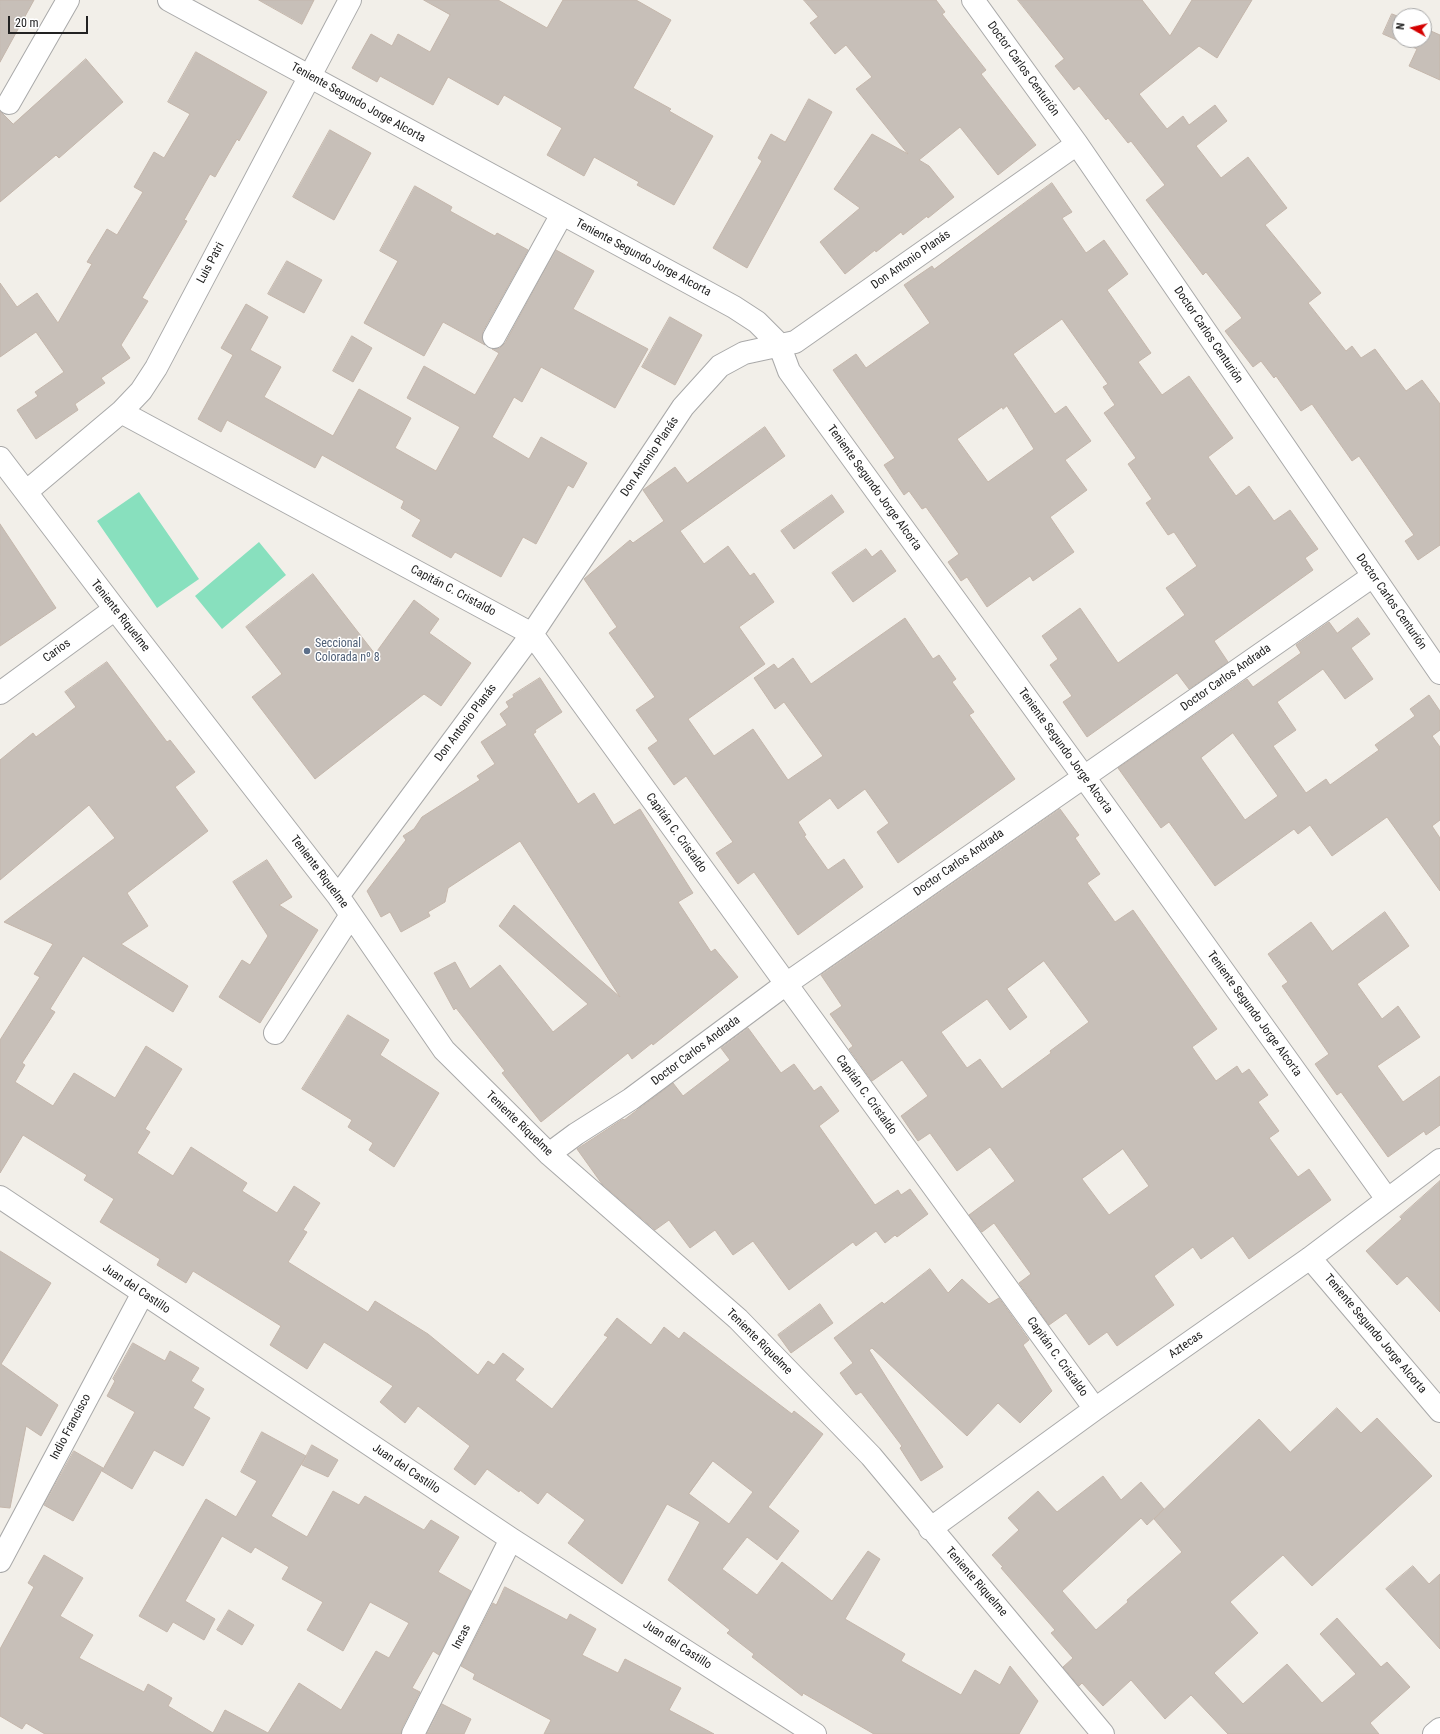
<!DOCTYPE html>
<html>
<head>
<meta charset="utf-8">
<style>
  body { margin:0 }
  #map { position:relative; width:1440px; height:1734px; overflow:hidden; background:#f2efe9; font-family:"Roboto Condensed",sans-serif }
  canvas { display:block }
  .north { position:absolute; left:1392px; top:8px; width:40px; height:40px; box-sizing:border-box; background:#fff; border:1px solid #a7a7a7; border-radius:50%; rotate:278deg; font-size:11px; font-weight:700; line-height:16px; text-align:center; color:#222 }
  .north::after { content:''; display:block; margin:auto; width:14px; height:18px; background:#d40000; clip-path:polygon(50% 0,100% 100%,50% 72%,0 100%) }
  .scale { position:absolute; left:8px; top:16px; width:80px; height:18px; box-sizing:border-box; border:2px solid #222; border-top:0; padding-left:5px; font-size:12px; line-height:14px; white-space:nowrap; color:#222; -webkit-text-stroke:3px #fff; paint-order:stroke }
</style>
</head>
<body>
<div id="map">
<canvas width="1440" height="1734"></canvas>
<div class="north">N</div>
<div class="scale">20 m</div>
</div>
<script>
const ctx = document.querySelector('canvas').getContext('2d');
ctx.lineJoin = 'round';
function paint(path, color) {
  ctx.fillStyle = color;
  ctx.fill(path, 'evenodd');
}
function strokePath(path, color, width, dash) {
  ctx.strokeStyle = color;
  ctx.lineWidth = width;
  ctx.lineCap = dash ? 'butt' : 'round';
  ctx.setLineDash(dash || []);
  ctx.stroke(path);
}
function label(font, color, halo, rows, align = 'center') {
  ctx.font = font + ' "Roboto Condensed",sans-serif';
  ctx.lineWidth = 3;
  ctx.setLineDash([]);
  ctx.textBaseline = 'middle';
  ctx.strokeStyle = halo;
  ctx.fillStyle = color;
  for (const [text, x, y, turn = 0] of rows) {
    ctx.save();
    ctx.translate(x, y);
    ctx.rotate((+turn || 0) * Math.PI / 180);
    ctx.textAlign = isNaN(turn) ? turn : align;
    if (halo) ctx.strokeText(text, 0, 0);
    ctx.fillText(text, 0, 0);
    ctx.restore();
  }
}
paint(new Path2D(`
  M 139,492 L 199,579 L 157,608 L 97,521 Z
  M 259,542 L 286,575 L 222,629 L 195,596 Z`), '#88e0be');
const building = new Path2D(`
  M 0,0 L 34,0 L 0,62 Z
  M 259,0 L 314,0 L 302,24 Z
  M 424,0 L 498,0 L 547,28 L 563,0 L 636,0 L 671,20 L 633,88 L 671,109 L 669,111 L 713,136 L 674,205 L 637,185 L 639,182 L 594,157 L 584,176 L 547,155 L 562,128 L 504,95 L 498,105 L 448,77 L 433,105 L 380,76 L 377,82 L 352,68 L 371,34 L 392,46 L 398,34 L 430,52 L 450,15 Z
  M 804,0 L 936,0 L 945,12 L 942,14 L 986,70 L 981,74 L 1036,145 L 998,175 L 960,127 L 919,160 L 929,166 L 954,197 L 928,218 L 927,216 L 903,235 L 901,232 L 876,252 L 875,250 L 845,274 L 820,242 L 860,208 L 834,189 L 872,134 L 908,154 L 856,89 L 872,77 L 846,45 L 835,54 L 810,23 L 818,17 Z
  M 1018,0 L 1142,0 L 1170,36 L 1192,0 L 1252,0 L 1217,58 L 1199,46 L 1139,94 L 1167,129 L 1183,116 L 1189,125 L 1215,105 L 1227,121 L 1196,146 L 1221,178 L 1248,157 L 1287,208 L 1265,225 L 1321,293 L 1308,303 L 1346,351 L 1352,346 L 1361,358 L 1375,349 L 1406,391 L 1422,380 L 1440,404 L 1440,545 L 1418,560 L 1405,541 L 1414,535 L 1359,456 L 1352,461 L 1312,404 L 1301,411 L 1276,376 L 1274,378 L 1261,361 L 1253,367 L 1225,331 L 1242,318 L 1206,272 L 1203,275 L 1146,200 L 1165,185 L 1131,141 L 1128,143 L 1108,118 L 1106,120 L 1079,86 L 1074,90 L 1055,66 L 1064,59 Z
  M 1392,14 L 1400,17 L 1400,40 L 1424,40 L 1424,28 L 1440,35 L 1440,80 L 1409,66 L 1417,49 L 1383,34 Z
  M 196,52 L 267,92 L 239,141 L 237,139 L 215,177 L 210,174 L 184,220 L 187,221 L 142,298 L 148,301 L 121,345 L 130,358 L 101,378 L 105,383 L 75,404 L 78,410 L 36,439 L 17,410 L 38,396 L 35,392 L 64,372 L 36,332 L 0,357 L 0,283 L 17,307 L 37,293 L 58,323 L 92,264 L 87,262 L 107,229 L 117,235 L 143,192 L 134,187 L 154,152 L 164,158 L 190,114 L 168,102 Z
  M 86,59 L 123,102 L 59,158 L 56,155 L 0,202 L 0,111 L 13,124 Z
  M 809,99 L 832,112 L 747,268 L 713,248 L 762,161 L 758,158 L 771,134 L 785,142 Z
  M 330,130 L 371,153 L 334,220 L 293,197 Z
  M 1052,183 L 1072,212 L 1062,218 L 1086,253 L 1104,240 L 1128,274 L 1107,290 L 1151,353 L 1138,362 L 1162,395 L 1189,376 L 1233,438 L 1208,457 L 1236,496 L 1249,486 L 1274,521 L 1290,510 L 1318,549 L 1305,558 L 1313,570 L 1214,641 L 1228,662 L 1189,689 L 1177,673 L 1087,737 L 1063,702 L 1072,696 L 1050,665 L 1058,659 L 1042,636 L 1080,608 L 1118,663 L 1185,615 L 1166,588 L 1197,566 L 1174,532 L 1168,535 L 1146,503 L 1152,499 L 1128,464 L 1136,458 L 1104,413 L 1115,405 L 1103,387 L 1108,384 L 1062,319 L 1013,354 L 1055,414 L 1066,406 L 1091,441 L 1065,460 L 1087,490 L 1050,517 L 1074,552 L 1033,581 L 1030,576 L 987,607 L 967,577 L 961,581 L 948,562 L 959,554 L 926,507 L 922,509 L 909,491 L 904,495 L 884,465 L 895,458 L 833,370 L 856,354 L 866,368 L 930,323 L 904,285 L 932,266 L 934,269 ZM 1007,406 L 1034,449 L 988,482 L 957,439 L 1002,407 L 1003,409 Z
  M 415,186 L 452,207 L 450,211 L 495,236 L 497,233 L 528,250 L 483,331 L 482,338 L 485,345 L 443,322 L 424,356 L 364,323 L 398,261 L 380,251 Z
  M 556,250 L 594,271 L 573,309 L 648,349 L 615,408 L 541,367 L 522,402 L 514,397 L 492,437 L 529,459 L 541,437 L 587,463 L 573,488 L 568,485 L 536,544 L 523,537 L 501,577 L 455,552 L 451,558 L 412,536 L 421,520 L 401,508 L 404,501 L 322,455 L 315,468 L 227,420 L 221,432 L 198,419 L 233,355 L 221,348 L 246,304 L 268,317 L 250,350 L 281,367 L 264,397 L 333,436 L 359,389 L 411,418 L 395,448 L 436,471 L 460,427 L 407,398 L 424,366 L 475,395 L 499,353 L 492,349 L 500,348 L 505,343 Z
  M 287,261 L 322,280 L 304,313 L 268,294 Z
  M 670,317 L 702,335 L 675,385 L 642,367 Z
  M 352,336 L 372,348 L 353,382 L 333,371 Z
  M 765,427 L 785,456 L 680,531 L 704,564 L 728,546 L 750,576 L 754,573 L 774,602 L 739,627 L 765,664 L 688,719 L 714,756 L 753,729 L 788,780 L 823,756 L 784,702 L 775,709 L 754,678 L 774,664 L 778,669 L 793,658 L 811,684 L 905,618 L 933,659 L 939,655 L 956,679 L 952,682 L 974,712 L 969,715 L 1015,779 L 898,863 L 877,832 L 889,823 L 865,789 L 838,809 L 830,798 L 798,822 L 806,835 L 804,836 L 828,870 L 844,859 L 863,887 L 798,935 L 754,872 L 738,884 L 716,853 L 733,842 L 686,776 L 674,785 L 648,748 L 658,741 L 636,710 L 655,697 L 609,633 L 617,627 L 584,579 L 630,540 L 633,543 L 664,521 L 643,490 L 675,467 L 687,483 Z
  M 832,495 L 844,512 L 794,549 L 781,531 Z
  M 0,524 L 56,608 L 0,646 Z
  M 866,549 L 872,557 L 881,550 L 896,571 L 853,602 L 832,573 Z
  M 313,574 L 375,654 L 414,600 L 439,619 L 429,633 L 471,663 L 441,706 L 424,694 L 315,779 L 252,697 L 282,674 L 246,627 Z
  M 1358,618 L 1370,634 L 1351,648 L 1373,679 L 1345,699 L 1323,669 L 1277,702 L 1296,730 L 1273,746 L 1306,793 L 1326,779 L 1330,785 L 1379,750 L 1375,745 L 1415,716 L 1410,709 L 1429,695 L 1440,711 L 1440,730 L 1432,736 L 1440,747 L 1440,820 L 1432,826 L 1440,838 L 1440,891 L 1387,817 L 1332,856 L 1310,825 L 1298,834 L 1294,829 L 1215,886 L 1169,822 L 1161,828 L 1118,768 L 1247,679 L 1253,687 L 1301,653 L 1296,645 L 1329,622 L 1337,633 ZM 1233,733 L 1278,796 L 1245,820 L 1201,758 Z
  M 107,662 L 167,742 L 170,740 L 195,772 L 175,787 L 208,831 L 127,893 L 148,926 L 121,944 L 188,986 L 173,1012 L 83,956 L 50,1009 L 55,1012 L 22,1063 L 25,1065 L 15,1082 L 53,1106 L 74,1073 L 115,1098 L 146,1046 L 182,1069 L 145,1129 L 150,1132 L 137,1153 L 173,1176 L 191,1147 L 247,1183 L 242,1191 L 277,1213 L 294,1186 L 320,1203 L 303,1230 L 307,1232 L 288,1262 L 368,1312 L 375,1301 L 428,1334 L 478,1375 L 488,1361 L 494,1365 L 503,1353 L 524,1369 L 515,1380 L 552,1409 L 608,1337 L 604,1335 L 617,1318 L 651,1345 L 664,1327 L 679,1339 L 684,1332 L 792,1414 L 794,1411 L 823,1434 L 768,1507 L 799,1531 L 777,1560 L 747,1537 L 722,1569 L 757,1595 L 782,1562 L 832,1601 L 868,1551 L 880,1559 L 845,1619 L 905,1654 L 901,1661 L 961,1695 L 975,1670 L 1000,1685 L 1010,1666 L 1038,1701 L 1019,1734 L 874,1734 L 803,1693 L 802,1696 L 752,1657 L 754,1654 L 727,1633 L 730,1630 L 668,1580 L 700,1522 L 667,1504 L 622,1584 L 568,1543 L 585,1520 L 547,1492 L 538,1504 L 520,1490 L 519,1492 L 487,1469 L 475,1485 L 454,1469 L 470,1446 L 418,1406 L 405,1423 L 380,1402 L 393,1386 L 324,1342 L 307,1369 L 270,1345 L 281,1326 L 193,1271 L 186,1283 L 157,1265 L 160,1259 L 100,1222 L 114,1199 L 84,1180 L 87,1175 L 23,1135 L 0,1173 L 0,1040 L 40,977 L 34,974 L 53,944 L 4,922 L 115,838 L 89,805 L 0,880 L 0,760 L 33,733 L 36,737 L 76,707 L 65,692 ZM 713,1461 L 753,1492 L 729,1524 L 689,1494 Z
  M 540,678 L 562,712 L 535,730 L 536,732 L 533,734 L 578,804 L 594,793 L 614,825 L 640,809 L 693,893 L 678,902 L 711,952 L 715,949 L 738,977 L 653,1045 L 652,1043 L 632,1059 L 628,1053 L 541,1122 L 502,1073 L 505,1071 L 456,1008 L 454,1010 L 434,973 L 455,962 L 470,989 L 500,965 L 553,1032 L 588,1004 L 499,926 L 514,905 L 620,997 L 520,841 L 448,888 L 445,902 L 428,912 L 430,916 L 401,932 L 390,912 L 381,917 L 367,891 L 406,840 L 403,836 L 414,829 L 422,817 L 480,780 L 477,776 L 495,764 L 481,742 L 507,725 L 500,714 L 509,707 L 506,702 L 514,697 L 513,695 Z
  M 1060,809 L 1079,835 L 1075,838 L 1100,874 L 1087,883 L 1115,922 L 1133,910 L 1217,1029 L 1192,1047 L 1216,1081 L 1237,1066 L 1242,1074 L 1249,1069 L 1268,1095 L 1258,1102 L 1279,1131 L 1269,1138 L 1298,1177 L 1309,1169 L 1331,1200 L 1249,1259 L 1233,1236 L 1201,1259 L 1193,1247 L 1154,1276 L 1174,1305 L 1117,1346 L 1107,1332 L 1089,1345 L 1066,1313 L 1049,1325 L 1019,1283 L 1031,1274 L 994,1223 L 982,1232 L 969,1215 L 1015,1181 L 990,1147 L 957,1171 L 930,1133 L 918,1141 L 901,1116 L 928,1096 L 902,1060 L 872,1081 L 849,1049 L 853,1046 L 830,1014 L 842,1006 L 821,975 ZM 1044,961 L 1089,1022 L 1050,1051 L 1051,1053 L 1002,1089 L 980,1059 L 967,1068 L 941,1032 L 987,999 L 1010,1030 L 1027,1017 L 1007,989 ZM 1123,1149 L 1149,1186 L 1109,1215 L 1082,1179 Z
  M 267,860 L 292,897 L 279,905 L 318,930 L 260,1023 L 219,997 L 242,960 L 250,965 L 268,936 L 233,882 Z
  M 1385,912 L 1409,946 L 1357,984 L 1382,1019 L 1398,1006 L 1420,1037 L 1377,1066 L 1403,1102 L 1440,1076 L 1440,1125 L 1426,1135 L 1424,1131 L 1388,1157 L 1341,1092 L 1337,1095 L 1315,1064 L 1329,1054 L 1282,986 L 1288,982 L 1268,954 L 1311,922 L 1332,951 Z
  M 348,1015 L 389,1040 L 380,1055 L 439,1093 L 394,1167 L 369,1150 L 373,1143 L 348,1127 L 352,1120 L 302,1089 Z
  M 748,1028 L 781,1073 L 794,1064 L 814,1091 L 821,1086 L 839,1111 L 819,1126 L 875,1205 L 898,1190 L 901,1195 L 910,1189 L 928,1214 L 897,1237 L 895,1235 L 885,1243 L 876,1231 L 856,1246 L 853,1242 L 789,1290 L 753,1241 L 733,1255 L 715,1230 L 690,1248 L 669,1220 L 655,1230 L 602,1184 L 577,1149 L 623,1119 L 624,1120 L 673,1083 L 683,1096 L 730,1060 L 721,1048 Z
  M 1440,1181 L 1440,1312 L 1407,1276 L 1397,1285 L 1366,1251 L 1402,1219 L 1400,1217 Z
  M 0,1251 L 51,1283 L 1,1364 L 58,1405 L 41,1436 L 26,1426 L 10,1508 L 0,1507 Z
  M 930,1269 L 948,1293 L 962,1279 L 989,1304 L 999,1298 L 1029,1340 L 1023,1345 L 1052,1391 L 1020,1423 L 998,1403 L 967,1436 L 872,1348 L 869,1350 L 943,1467 L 921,1481 L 900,1448 L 902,1446 L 861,1392 L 856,1395 L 840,1373 L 853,1363 L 834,1338 L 882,1302 L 884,1304 Z
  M 820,1304 L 833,1323 L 791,1353 L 778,1335 Z
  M 133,1343 L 165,1361 L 170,1351 L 199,1368 L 191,1381 L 204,1389 L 193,1408 L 210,1418 L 183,1466 L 154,1450 L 132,1489 L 102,1471 L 135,1412 L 107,1396 L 115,1381 L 113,1379 Z
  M 1337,1408 L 1361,1433 L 1377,1418 L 1432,1476 L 1312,1586 L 1283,1555 L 1230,1602 L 1258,1633 L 1214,1673 L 1243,1704 L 1287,1664 L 1322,1703 L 1356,1674 L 1320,1634 L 1337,1618 L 1381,1667 L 1387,1662 L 1410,1687 L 1370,1723 L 1379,1734 L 1228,1734 L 1191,1695 L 1165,1719 L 1131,1680 L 1103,1706 L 1082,1683 L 1079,1686 L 1063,1667 L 1073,1658 L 1051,1633 L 1055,1630 L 1001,1568 L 1003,1567 L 992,1555 L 1019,1530 L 1008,1518 L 1038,1491 L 1057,1512 L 1103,1476 L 1121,1500 L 1141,1482 L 1164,1509 L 1147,1525 L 1141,1518 L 1062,1591 L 1096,1630 L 1128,1602 L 1127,1600 L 1182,1552 L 1154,1519 L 1259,1419 L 1290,1452 Z
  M 262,1432 L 306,1456 L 271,1516 L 307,1537 L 333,1491 L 359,1505 L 365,1496 L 424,1530 L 431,1520 L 459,1537 L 438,1572 L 471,1591 L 439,1655 L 433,1651 L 412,1688 L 420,1692 L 402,1728 L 401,1734 L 45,1734 L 26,1723 L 22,1729 L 0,1716 L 0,1649 L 34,1587 L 28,1583 L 44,1555 L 83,1578 L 60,1616 L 93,1635 L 79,1658 L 144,1692 L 148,1684 L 172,1698 L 168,1706 L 213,1733 L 225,1710 L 268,1733 L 299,1683 L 341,1710 L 376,1651 L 389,1658 L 409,1623 L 370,1602 L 343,1651 L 307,1630 L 323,1602 L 282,1579 L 289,1567 L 255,1547 L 251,1553 L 222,1536 L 185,1601 L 215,1619 L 204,1640 L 173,1622 L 167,1632 L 139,1616 L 206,1499 L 236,1517 L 257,1481 L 241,1472 Z
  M 312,1445 L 338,1460 L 328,1477 L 302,1465 Z
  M 74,1451 L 103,1468 L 73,1521 L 44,1505 Z
  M 1413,1566 L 1429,1584 L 1440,1574 L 1440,1649 L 1386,1589 Z
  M 505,1587 L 567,1620 L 570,1614 L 596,1629 L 582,1655 L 618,1673 L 625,1659 L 681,1688 L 669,1710 L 714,1734 L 544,1734 L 551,1720 L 473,1679 L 475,1674 L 461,1666 L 493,1603 L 496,1605 Z
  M 229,1610 L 254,1625 L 242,1645 L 217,1630 Z
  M 442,1704 L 471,1719 L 464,1734 L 427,1734 Z`);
paint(building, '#c7bfb8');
strokePath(building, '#c4b6ab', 1);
const minor = new Path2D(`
  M 169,0 L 734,307 L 757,322 L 779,344 L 789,371 L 1084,777 L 1387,1199
  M 973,0 L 1077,144 L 1440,673
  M 9,103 L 68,0
  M 494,337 L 562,214
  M 121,412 L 532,634 L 1095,1409
  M 0,458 L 115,609 L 338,896 L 444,1050 L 549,1154 L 738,1319 L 871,1456 L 1103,1734
  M 26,492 L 121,412 L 141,391 L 156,368 L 350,0
  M 0,693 L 115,609
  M 338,896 L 532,634 L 683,407 L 720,366 L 744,353 L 795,342 L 1077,144
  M 275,1033 L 351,915
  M 549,1154 L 576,1134 L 631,1099 L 786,984 L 1373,576
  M 0,1197 L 511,1539 L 815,1734
  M 1310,1258 L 1440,1411
  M 930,1529 L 1095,1409 L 1310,1258 L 1440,1160
  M 0,1561 L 143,1293
  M 413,1734 L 511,1539
  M 1434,1734 L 1440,1729`);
strokePath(minor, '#a9a9a9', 24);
strokePath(minor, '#fff', 22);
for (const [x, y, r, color] of [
  [307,651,4,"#5c6f8a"]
]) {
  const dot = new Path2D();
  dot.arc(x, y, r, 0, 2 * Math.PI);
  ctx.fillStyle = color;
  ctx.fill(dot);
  strokePath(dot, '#fff', 1.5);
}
label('12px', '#222', '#fff', [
  ["Doctor Carlos Centurión",1023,69,54],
  ["Teniente Segundo Jorge Alcorta",358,103,29],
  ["Teniente Segundo Jorge Alcorta",643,258,28],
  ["Don Antonio Planás",911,260,-35],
  ["Luis Patri",211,263,-62],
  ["Doctor Carlos Centurión",1208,335,56],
  ["Don Antonio Planás",650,457,-56],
  ["Teniente Segundo Jorge Alcorta",874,488,54],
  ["Capitán C. Cristaldo",453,591,28],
  ["Doctor Carlos Centurión",1391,602,55],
  ["Teniente Riquelme",120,616,52],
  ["Carios",57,651,-36],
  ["Doctor Carlos Andrada",1226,678,-35],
  ["Don Antonio Planás",466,723,-53],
  ["Teniente Segundo Jorge Alcorta",1065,751,54],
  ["Capitán C. Cristaldo",676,833,54],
  ["Doctor Carlos Andrada",959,863,-35],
  ["Teniente Riquelme",319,872,53],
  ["Teniente Segundo Jorge Alcorta",1254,1014,54],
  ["Doctor Carlos Andrada",696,1051,-37],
  ["Capitán C. Cristaldo",866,1095,54],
  ["Teniente Riquelme",519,1124,44],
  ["Juan del Castillo",136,1289,34],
  ["Teniente Segundo Jorge Alcorta",1375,1334,50],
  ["Teniente Riquelme",759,1342,45],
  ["Aztecas",1186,1345,-35],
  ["Capitán C. Cristaldo",1057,1357,54],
  ["Indio Francisco",71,1427,-62],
  ["Juan del Castillo",406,1469,34],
  ["Teniente Riquelme",976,1582,49],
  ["Incas",462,1637,-63],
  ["Juan del Castillo",677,1645,33]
]);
label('12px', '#4e5e75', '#fff', [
  ["Seccional",315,644],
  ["Colorada nº 8",315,658]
], 'left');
</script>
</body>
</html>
